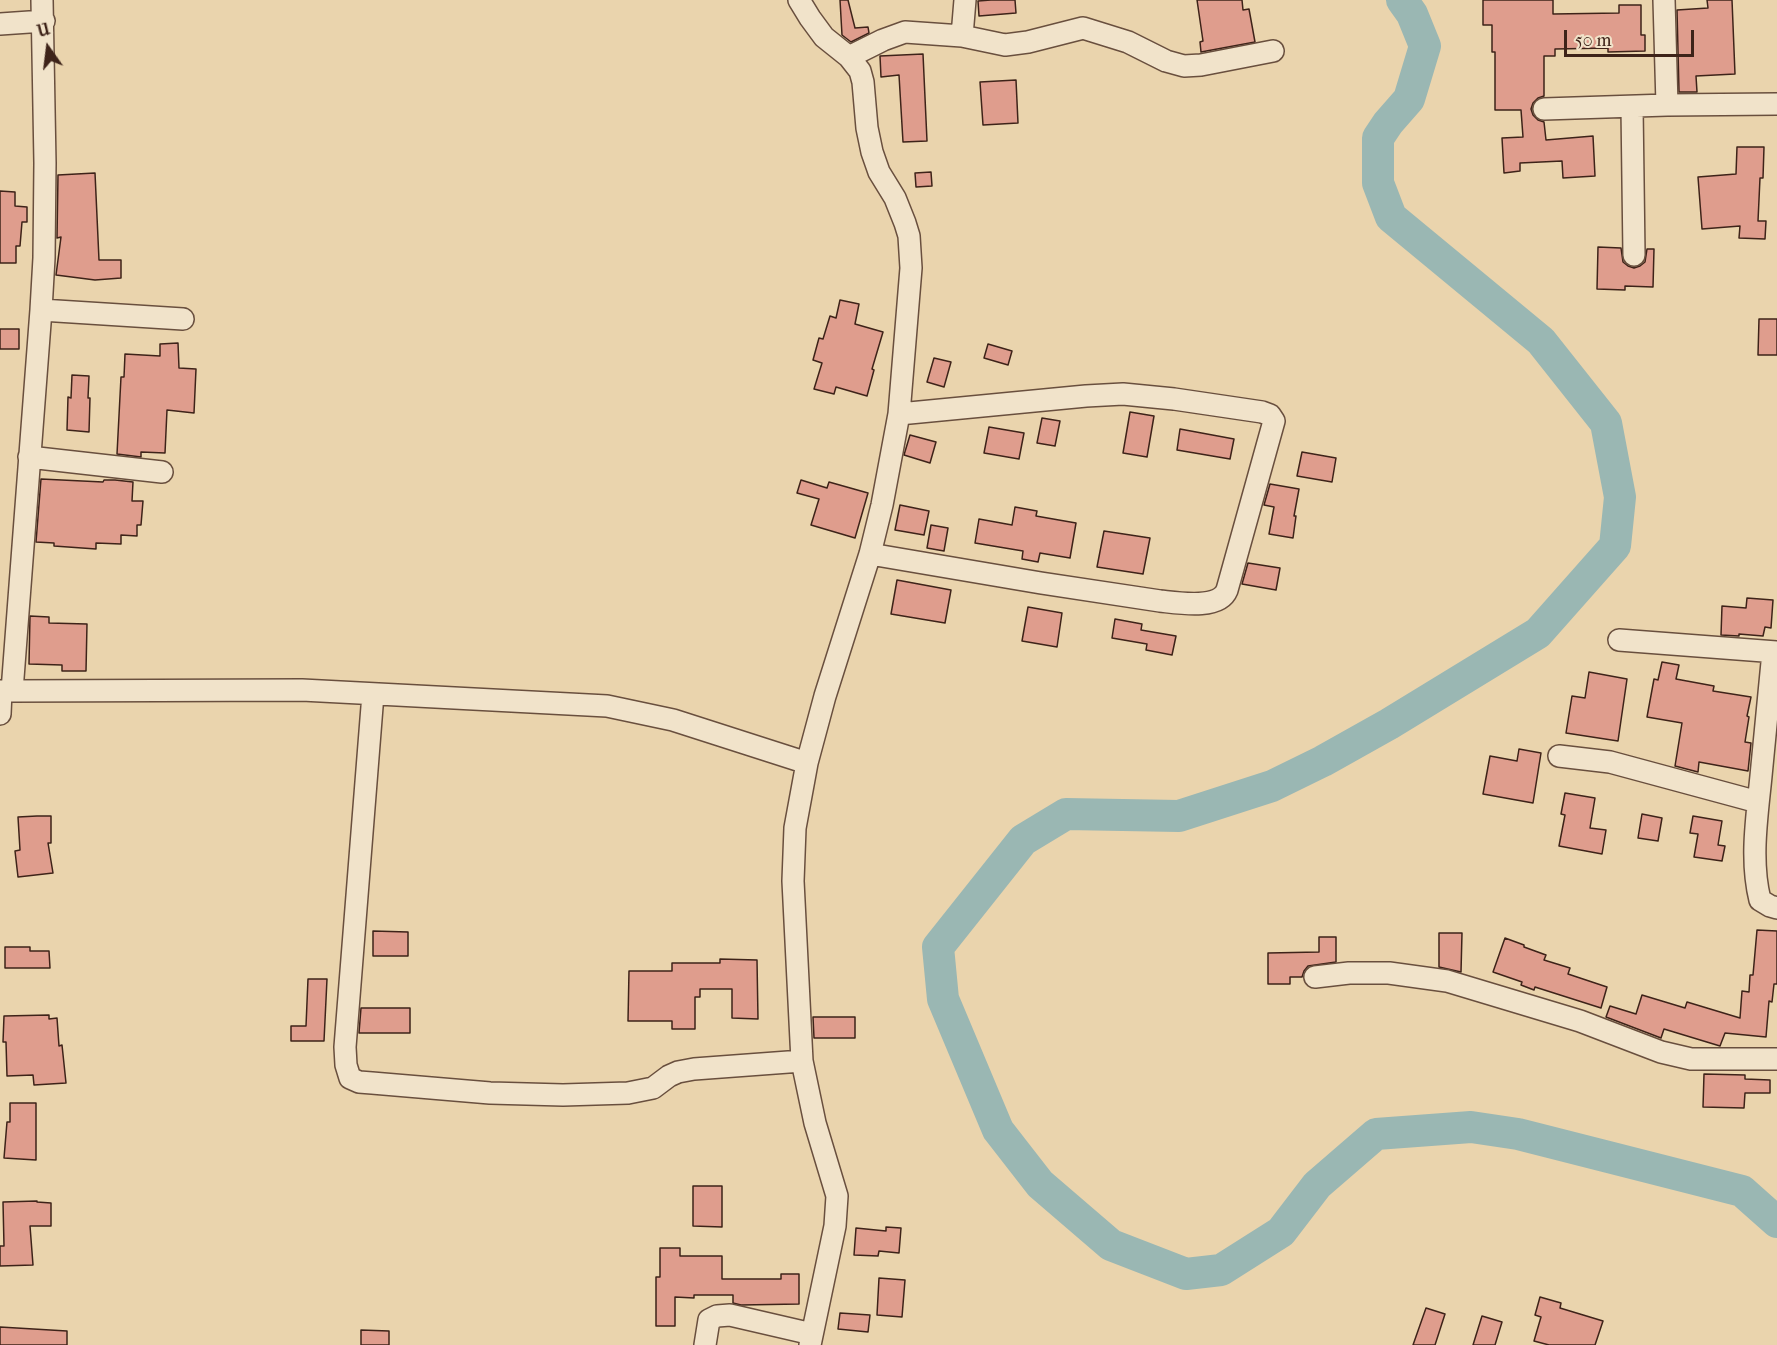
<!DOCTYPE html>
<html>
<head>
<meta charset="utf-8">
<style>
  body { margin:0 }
  #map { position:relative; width:1777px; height:1345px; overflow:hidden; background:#ead4ad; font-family:"IM FELL French Canon",serif }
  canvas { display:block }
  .north { position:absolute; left:18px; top:18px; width:60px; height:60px; -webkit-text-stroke:4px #f1e3ca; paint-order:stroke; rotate:346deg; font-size:16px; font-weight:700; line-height:24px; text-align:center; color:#3e2319 }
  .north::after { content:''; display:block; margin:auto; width:21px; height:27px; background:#3e2319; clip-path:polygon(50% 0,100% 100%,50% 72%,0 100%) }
  .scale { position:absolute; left:1564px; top:30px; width:130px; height:27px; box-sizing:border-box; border:3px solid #3e2319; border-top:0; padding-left:8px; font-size:18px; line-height:21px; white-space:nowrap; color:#3e2319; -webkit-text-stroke:4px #f1e3ca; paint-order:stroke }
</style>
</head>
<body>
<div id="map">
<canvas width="1777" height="1345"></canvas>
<div class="north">U</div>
<div class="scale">50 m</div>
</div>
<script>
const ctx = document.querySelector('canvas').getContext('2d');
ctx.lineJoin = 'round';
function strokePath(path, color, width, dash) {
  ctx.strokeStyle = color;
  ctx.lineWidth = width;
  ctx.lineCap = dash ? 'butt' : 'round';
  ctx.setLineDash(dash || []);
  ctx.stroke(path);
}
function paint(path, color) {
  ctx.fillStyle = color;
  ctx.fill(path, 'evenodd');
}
strokePath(new Path2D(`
  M 1402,0 L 1412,14 L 1425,46 L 1409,99 L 1388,123 L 1378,138 L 1378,183 L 1391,217 L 1541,341 L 1606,423 L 1620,497 L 1615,546 L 1538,633 L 1389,724 L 1323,761 L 1272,786 L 1179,816 L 1066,814 L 1023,840 L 938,947 L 943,999 L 998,1130 L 1040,1184 L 1111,1245 L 1186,1274 L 1221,1270 L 1281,1232 L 1317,1185 L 1376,1134 L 1471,1127 L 1518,1134 L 1742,1191 L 1777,1222`), '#9ab7b3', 32);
const building = new Path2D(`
  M 840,0 L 848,0 L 855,28 L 868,27 L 869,33 L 851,42 L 842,35 Z
  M 991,0 L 1015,0 L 1016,13 L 979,16 L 978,1 Z
  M 1197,0 L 1242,0 L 1243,10 L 1249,9 L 1255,42 L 1201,52 L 1200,42 L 1203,41 Z
  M 1483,0 L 1553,0 L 1553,14 L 1619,13 L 1619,5 L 1641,5 L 1641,35 L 1645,35 L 1645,51 L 1608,52 L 1608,48 L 1555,49 L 1555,56 L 1544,56 L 1544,96 L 1538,98 L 1533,103 L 1531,109 L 1533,115 L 1538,120 L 1544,122 L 1546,140 L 1593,136 L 1595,176 L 1563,178 L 1562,161 L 1520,163 L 1520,171 L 1504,173 L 1502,138 L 1523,137 L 1521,110 L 1495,110 L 1495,52 L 1492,52 L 1492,25 L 1483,25 Z
  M 1707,0 L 1732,0 L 1735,74 L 1696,76 L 1697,92 L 1679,92 L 1677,10 L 1708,8 Z
  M 923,54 L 927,141 L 903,142 L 899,75 L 881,77 L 880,56 Z
  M 1016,80 L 1018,123 L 983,125 L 980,82 Z
  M 1737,147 L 1764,147 L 1763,178 L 1760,178 L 1758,221 L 1766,221 L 1765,239 L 1739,238 L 1740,226 L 1702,229 L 1698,177 L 1736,174 Z
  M 931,172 L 932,186 L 916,187 L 915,173 Z
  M 95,173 L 99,260 L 121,260 L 121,278 L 95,280 L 56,275 L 61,237 L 57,238 L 58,175 Z
  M 0,191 L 15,192 L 15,206 L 27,207 L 27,222 L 22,222 L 20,246 L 16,246 L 16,263 L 0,263 Z
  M 1598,247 L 1621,248 L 1623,262 L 1628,266 L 1634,268 L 1640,266 L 1645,262 L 1647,249 L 1654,249 L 1653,287 L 1625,286 L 1625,290 L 1597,289 Z
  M 840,300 L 859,304 L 855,324 L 883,332 L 872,369 L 874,370 L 867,396 L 836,387 L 834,394 L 814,389 L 822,363 L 813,360 L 819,338 L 823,339 L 830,316 L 836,318 Z
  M 1759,319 L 1777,319 L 1777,355 L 1758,355 Z
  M 0,329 L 19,329 L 19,349 L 0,349 Z
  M 178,343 L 179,368 L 196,369 L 194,413 L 167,410 L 165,453 L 141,452 L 141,457 L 117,454 L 121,377 L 124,377 L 125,354 L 160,356 L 160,344 Z
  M 988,344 L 1012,351 L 1008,365 L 984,358 Z
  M 934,358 L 951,362 L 944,387 L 927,382 Z
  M 72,375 L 89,376 L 88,398 L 90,398 L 89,432 L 67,430 L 68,397 L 71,398 Z
  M 1130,412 L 1154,416 L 1147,457 L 1123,453 Z
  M 1042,418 L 1060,421 L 1055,446 L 1037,443 Z
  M 989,427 L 1024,433 L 1019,459 L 984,453 Z
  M 1180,429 L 1234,439 L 1230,459 L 1177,450 Z
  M 910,435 L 936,442 L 930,463 L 904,455 Z
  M 1302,452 L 1336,458 L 1332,482 L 1297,476 Z
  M 41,479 L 103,482 L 104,480 L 115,480 L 133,482 L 132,501 L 143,501 L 141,525 L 137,525 L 137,536 L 121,535 L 121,544 L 96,543 L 96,549 L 54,546 L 54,543 L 36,542 Z
  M 801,480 L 827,488 L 829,482 L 868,493 L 855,538 L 811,525 L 819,499 L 797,493 Z
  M 1270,484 L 1299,489 L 1294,516 L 1296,516 L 1293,538 L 1269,534 L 1274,507 L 1264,505 Z
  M 900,505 L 929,511 L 924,535 L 895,530 Z
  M 1015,507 L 1037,511 L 1036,516 L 1076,523 L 1070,558 L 1040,553 L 1038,562 L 1022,559 L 1023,551 L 975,543 L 979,519 L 1012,525 Z
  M 931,525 L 948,528 L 944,551 L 927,548 Z
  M 1104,531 L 1150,538 L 1143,574 L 1097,567 Z
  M 1248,563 L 1280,568 L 1276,590 L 1242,584 Z
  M 897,580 L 951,590 L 945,623 L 891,614 Z
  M 1747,598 L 1773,600 L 1771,628 L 1765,627 L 1763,636 L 1739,634 L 1739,636 L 1721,635 L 1722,606 L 1746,608 Z
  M 1028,607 L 1062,613 L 1057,647 L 1022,641 Z
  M 30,616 L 49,617 L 49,623 L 87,624 L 86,671 L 62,671 L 62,665 L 29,664 Z
  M 1115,619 L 1142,624 L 1141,630 L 1176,636 L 1172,655 L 1146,650 L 1147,644 L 1112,638 Z
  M 1662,662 L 1679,665 L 1676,679 L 1714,686 L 1713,691 L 1751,697 L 1747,716 L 1749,717 L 1745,742 L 1751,743 L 1748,771 L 1699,762 L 1698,772 L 1675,766 L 1682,723 L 1647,717 L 1654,679 L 1658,680 Z
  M 1589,672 L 1627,679 L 1618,741 L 1566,733 L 1572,696 L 1585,698 Z
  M 1519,749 L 1541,753 L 1533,803 L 1483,794 L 1490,756 L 1517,761 Z
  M 1565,793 L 1595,798 L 1590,828 L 1606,830 L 1602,854 L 1559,846 L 1565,815 L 1561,814 Z
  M 1642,814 L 1662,818 L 1658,841 L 1638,838 Z
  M 37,816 L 51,816 L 51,843 L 48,843 L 53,873 L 18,877 L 15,851 L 20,850 L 18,817 Z
  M 1693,816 L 1722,821 L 1718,845 L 1725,846 L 1722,861 L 1694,857 L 1698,834 L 1690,833 Z
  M 1757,930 L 1777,931 L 1777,984 L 1774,984 L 1772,1002 L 1769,1001 L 1766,1037 L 1725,1033 L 1720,1046 L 1664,1029 L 1661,1038 L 1606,1017 L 1610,1006 L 1636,1014 L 1642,995 L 1685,1008 L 1687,1002 L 1740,1018 L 1742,991 L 1749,992 L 1750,975 L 1753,975 Z
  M 373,931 L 408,932 L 408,956 L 373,956 Z
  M 1439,933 L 1462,933 L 1461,972 L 1439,967 Z
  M 1319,937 L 1336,937 L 1336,962 L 1308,966 L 1304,971 L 1302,977 L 1290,977 L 1290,984 L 1268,984 L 1268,953 L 1319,952 Z
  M 1505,938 L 1524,945 L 1524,947 L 1546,955 L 1544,960 L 1570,968 L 1568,974 L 1607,987 L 1601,1008 L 1535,987 L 1534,990 L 1521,985 L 1522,982 L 1493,972 Z
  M 5,947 L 30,947 L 30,951 L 49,951 L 50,968 L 5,968 Z
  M 720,959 L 757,960 L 758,1019 L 732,1018 L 732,989 L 700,989 L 700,997 L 695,997 L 695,1029 L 672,1029 L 672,1021 L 628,1021 L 629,971 L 672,971 L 672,963 L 720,963 Z
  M 308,979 L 327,979 L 324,1041 L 291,1041 L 291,1026 L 306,1026 Z
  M 361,1008 L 410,1008 L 410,1033 L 359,1033 Z
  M 49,1015 L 49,1019 L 57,1018 L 59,1046 L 62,1045 L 66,1083 L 34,1085 L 33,1075 L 7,1076 L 6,1042 L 3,1042 L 4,1016 Z
  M 813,1017 L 855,1017 L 855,1038 L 814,1038 Z
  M 1704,1074 L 1745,1075 L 1745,1079 L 1770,1080 L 1770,1093 L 1745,1093 L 1744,1108 L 1703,1107 Z
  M 10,1103 L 36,1103 L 36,1160 L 4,1158 L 7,1122 L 10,1122 Z
  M 693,1186 L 722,1186 L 722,1227 L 693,1226 Z
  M 37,1201 L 37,1202 L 51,1203 L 51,1226 L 30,1226 L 33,1265 L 0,1266 L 0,1246 L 4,1246 L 3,1202 Z
  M 886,1227 L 901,1228 L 899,1253 L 879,1251 L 878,1256 L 854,1255 L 856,1228 L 886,1231 Z
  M 660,1248 L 680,1248 L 680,1256 L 722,1256 L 722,1279 L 781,1279 L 781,1274 L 799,1274 L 799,1304 L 741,1305 L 733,1303 L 733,1295 L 694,1295 L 694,1298 L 675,1297 L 675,1326 L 656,1326 L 656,1277 L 660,1277 Z
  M 879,1278 L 905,1280 L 902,1317 L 877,1315 Z
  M 1540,1297 L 1561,1303 L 1560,1308 L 1603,1321 L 1595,1345 L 1549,1345 L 1534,1341 L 1541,1317 L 1535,1315 Z
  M 1426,1308 L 1445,1314 L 1435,1345 L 1413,1345 Z
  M 840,1313 L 870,1315 L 868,1332 L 838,1329 Z
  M 1482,1316 L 1502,1322 L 1495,1345 L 1473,1345 Z
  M 0,1327 L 67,1331 L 67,1345 L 0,1345 Z
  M 361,1330 L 389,1331 L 389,1345 L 361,1345 Z`);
paint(building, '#df9d8d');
strokePath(building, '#3e2319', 1.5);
const minor = new Path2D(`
  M 799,0 L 810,18 L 824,37 L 849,57 L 860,71 L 863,82 L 867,128 L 872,152 L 879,172 L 895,198 L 905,223 L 909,236 L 911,268 L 899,414 L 882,505 L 870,554 L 825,696 L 807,763 L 795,828 L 793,881 L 802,1061 L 815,1123 L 837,1196 L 835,1226 L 810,1345
  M 1664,0 L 1667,105
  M 0,24 L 44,21
  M 962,36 L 965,0
  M 849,57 L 883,40 L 905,32 L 962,36 L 1005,45 L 1028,42 L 1083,28 L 1128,42 L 1166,61 L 1184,66 L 1201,65 L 1273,51
  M 1632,107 L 1634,255
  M 1544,109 L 1667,105 L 1777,104
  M 41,310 L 183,319
  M 29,457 L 162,472
  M 870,554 L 1041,583 L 1160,601 C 1179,603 1219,610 1227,590 L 1274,421 L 1270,415 L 1262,412 L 1174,399 L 1123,394 L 1086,396 L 899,414
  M 1619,640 L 1777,652
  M 1773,652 C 1769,693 1765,735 1761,776 C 1757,817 1750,860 1760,900 L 1770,906 L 1777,908
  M 0,691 L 12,691 L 41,310 L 44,258 L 45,163 L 42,0
  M 12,691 L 302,690 L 607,706 L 673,720 L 807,763
  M 373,694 L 345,1047 L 346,1065 L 350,1078 L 359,1082 L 372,1083 L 490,1093 L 563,1095 L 628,1093 L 653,1088 L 669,1076 L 678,1072 L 694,1069 L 802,1061
  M 0,714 L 1,691
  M 1559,756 L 1610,762 L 1758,802
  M 1315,977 L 1349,973 L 1389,973 L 1447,981 L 1580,1021 L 1661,1052 L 1691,1059 L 1777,1059
  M 705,1345 L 709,1320 L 717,1316 L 730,1315 L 812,1334`);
strokePath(minor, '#694f3e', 24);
strokePath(minor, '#f1e3ca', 21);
</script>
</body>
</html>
